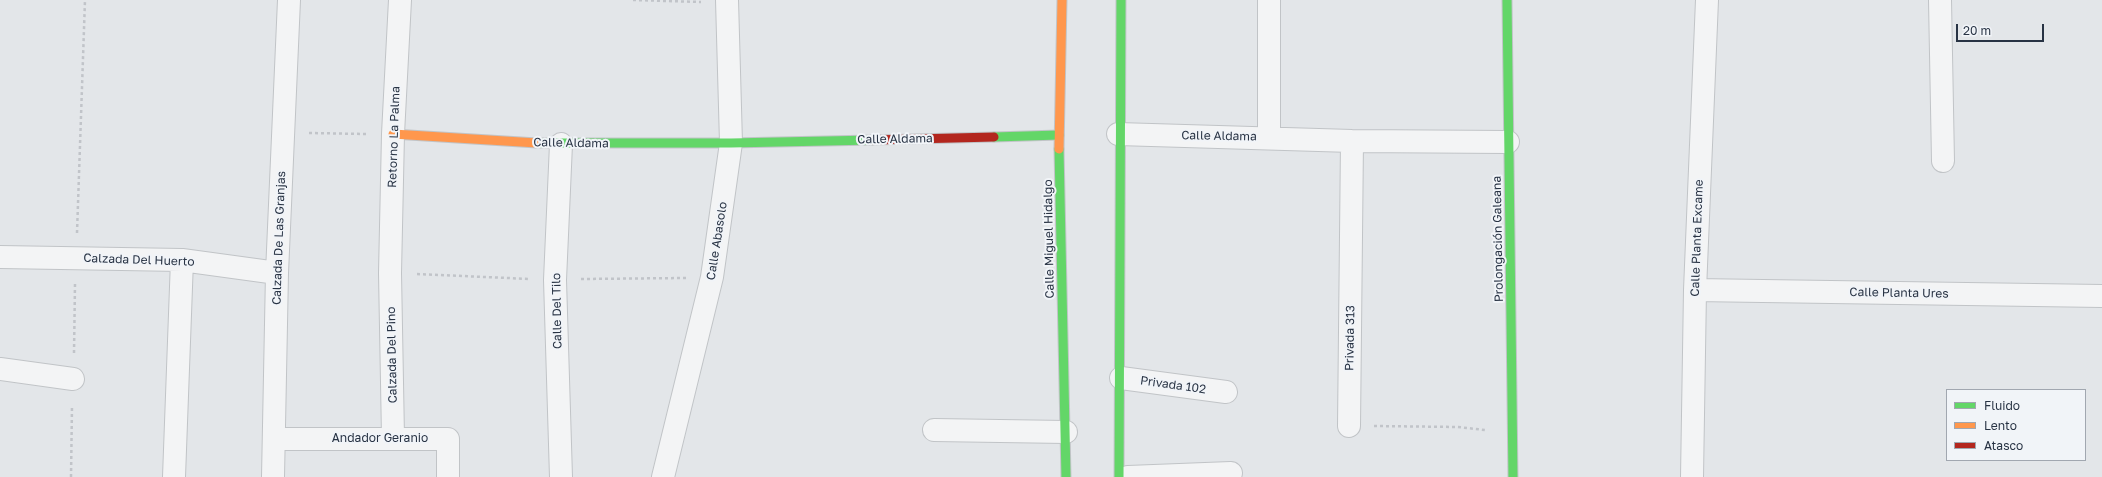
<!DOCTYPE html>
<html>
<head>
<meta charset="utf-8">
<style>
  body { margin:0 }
  #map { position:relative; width:2102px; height:477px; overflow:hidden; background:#e3e6e9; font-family:"Golos Text",sans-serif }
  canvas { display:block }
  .legend { position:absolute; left:1946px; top:389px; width:140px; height:72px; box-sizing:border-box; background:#f1f4f8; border:1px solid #a1a7b0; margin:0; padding:5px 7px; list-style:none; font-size:12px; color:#283344 }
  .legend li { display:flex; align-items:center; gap:8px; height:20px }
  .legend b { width:20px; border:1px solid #a1a7b0 }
  .scale { position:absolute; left:1956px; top:24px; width:88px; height:18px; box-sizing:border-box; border:2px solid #283344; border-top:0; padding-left:5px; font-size:12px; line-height:14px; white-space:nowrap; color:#283344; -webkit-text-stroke:3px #f1f4f8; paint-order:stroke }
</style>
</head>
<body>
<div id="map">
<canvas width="2102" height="477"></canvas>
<ul class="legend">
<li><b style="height:5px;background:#63d668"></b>Fluido</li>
<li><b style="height:5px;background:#ff974d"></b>Lento</li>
<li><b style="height:5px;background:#b3261e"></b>Atasco</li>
</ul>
<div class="scale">20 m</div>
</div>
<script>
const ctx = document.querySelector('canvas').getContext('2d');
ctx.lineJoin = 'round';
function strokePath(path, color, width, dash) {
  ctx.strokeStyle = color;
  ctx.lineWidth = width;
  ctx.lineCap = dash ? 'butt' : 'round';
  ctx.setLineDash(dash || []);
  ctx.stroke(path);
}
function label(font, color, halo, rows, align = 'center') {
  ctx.font = font + ' "Golos Text",sans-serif';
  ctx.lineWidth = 4;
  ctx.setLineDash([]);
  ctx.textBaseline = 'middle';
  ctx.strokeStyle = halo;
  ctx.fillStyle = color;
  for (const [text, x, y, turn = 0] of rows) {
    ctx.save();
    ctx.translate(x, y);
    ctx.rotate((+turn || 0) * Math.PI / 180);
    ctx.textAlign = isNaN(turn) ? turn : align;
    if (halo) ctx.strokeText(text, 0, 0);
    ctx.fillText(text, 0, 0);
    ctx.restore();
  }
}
const street = new Path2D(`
  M 1940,0 L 1943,161
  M 1118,134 L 1352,141 L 1508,142
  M 1269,138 L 1269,0
  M 561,144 L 555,280 L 561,477
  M 0,257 L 182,260 L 277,273
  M 1695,290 L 2102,296
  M 0,369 L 73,379
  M 1121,378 L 1226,392
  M 1349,426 L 1352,141
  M 934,430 L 1066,432
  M 393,437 L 390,273 L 393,134 L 400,0
  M 275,439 L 448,439 L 448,477
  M 174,477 L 182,260
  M 273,477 L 277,273 L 289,0
  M 663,477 L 712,277 L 731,143 L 727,0
  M 1128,477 L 1231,473
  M 1692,477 L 1695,290 L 1707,0`);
const fast = new Path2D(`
  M 1507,0 L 1513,477
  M 994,137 L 1059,135
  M 537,143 L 731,143 L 873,140
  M 1059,149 L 1066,477
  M 1119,477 L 1121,0`);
const slow = new Path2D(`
  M 393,134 L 537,143
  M 1059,149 L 1062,0`);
const jam = new Path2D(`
  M 873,140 L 994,137`);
strokePath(street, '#c1c4c7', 24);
strokePath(fast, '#c1c4c7', 11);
strokePath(slow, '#c1c4c7', 11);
strokePath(jam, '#c1c4c7', 11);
strokePath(new Path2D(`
  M 633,0 L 701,2
  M 309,133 L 366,134
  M 77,233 L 85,0
  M 417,274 L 530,279
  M 581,279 L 686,278
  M 74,353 L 75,284
  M 1374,426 L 1458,427 L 1485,430
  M 71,477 L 72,406`), '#c1c4c9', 2.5, [3, 3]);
strokePath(street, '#f3f4f5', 22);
strokePath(fast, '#63d668', 9);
strokePath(slow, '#ff974d', 9);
strokePath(jam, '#b3261e', 9);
label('12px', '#283344', '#f1f4f8', [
  ["Calle Aldama",1219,136,1],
  ["Retorno La Palma",394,137,-88],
  ["Calle Aldama",895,139,-1],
  ["Calle Aldama",571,143,1],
  ["Calzada De Las Granjas",279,238,-88],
  ["Calle Planta Excame",1697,238,-88],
  ["Calle Miguel Hidalgo",1049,239,-91],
  ["Prolongación Galeana",1498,239,-91],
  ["Calle Abasolo",717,241,-81],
  ["Calzada Del Huerto",139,260,2],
  ["Calle Planta Ures",1899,293,1],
  ["Calle Del Tilo",557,311,-91],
  ["Privada 313",1350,338,-89],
  ["Calzada Del Pino",392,355,-91],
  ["Privada 102",1173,385,8],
  ["Andador Geranio",380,438]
]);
</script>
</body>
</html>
